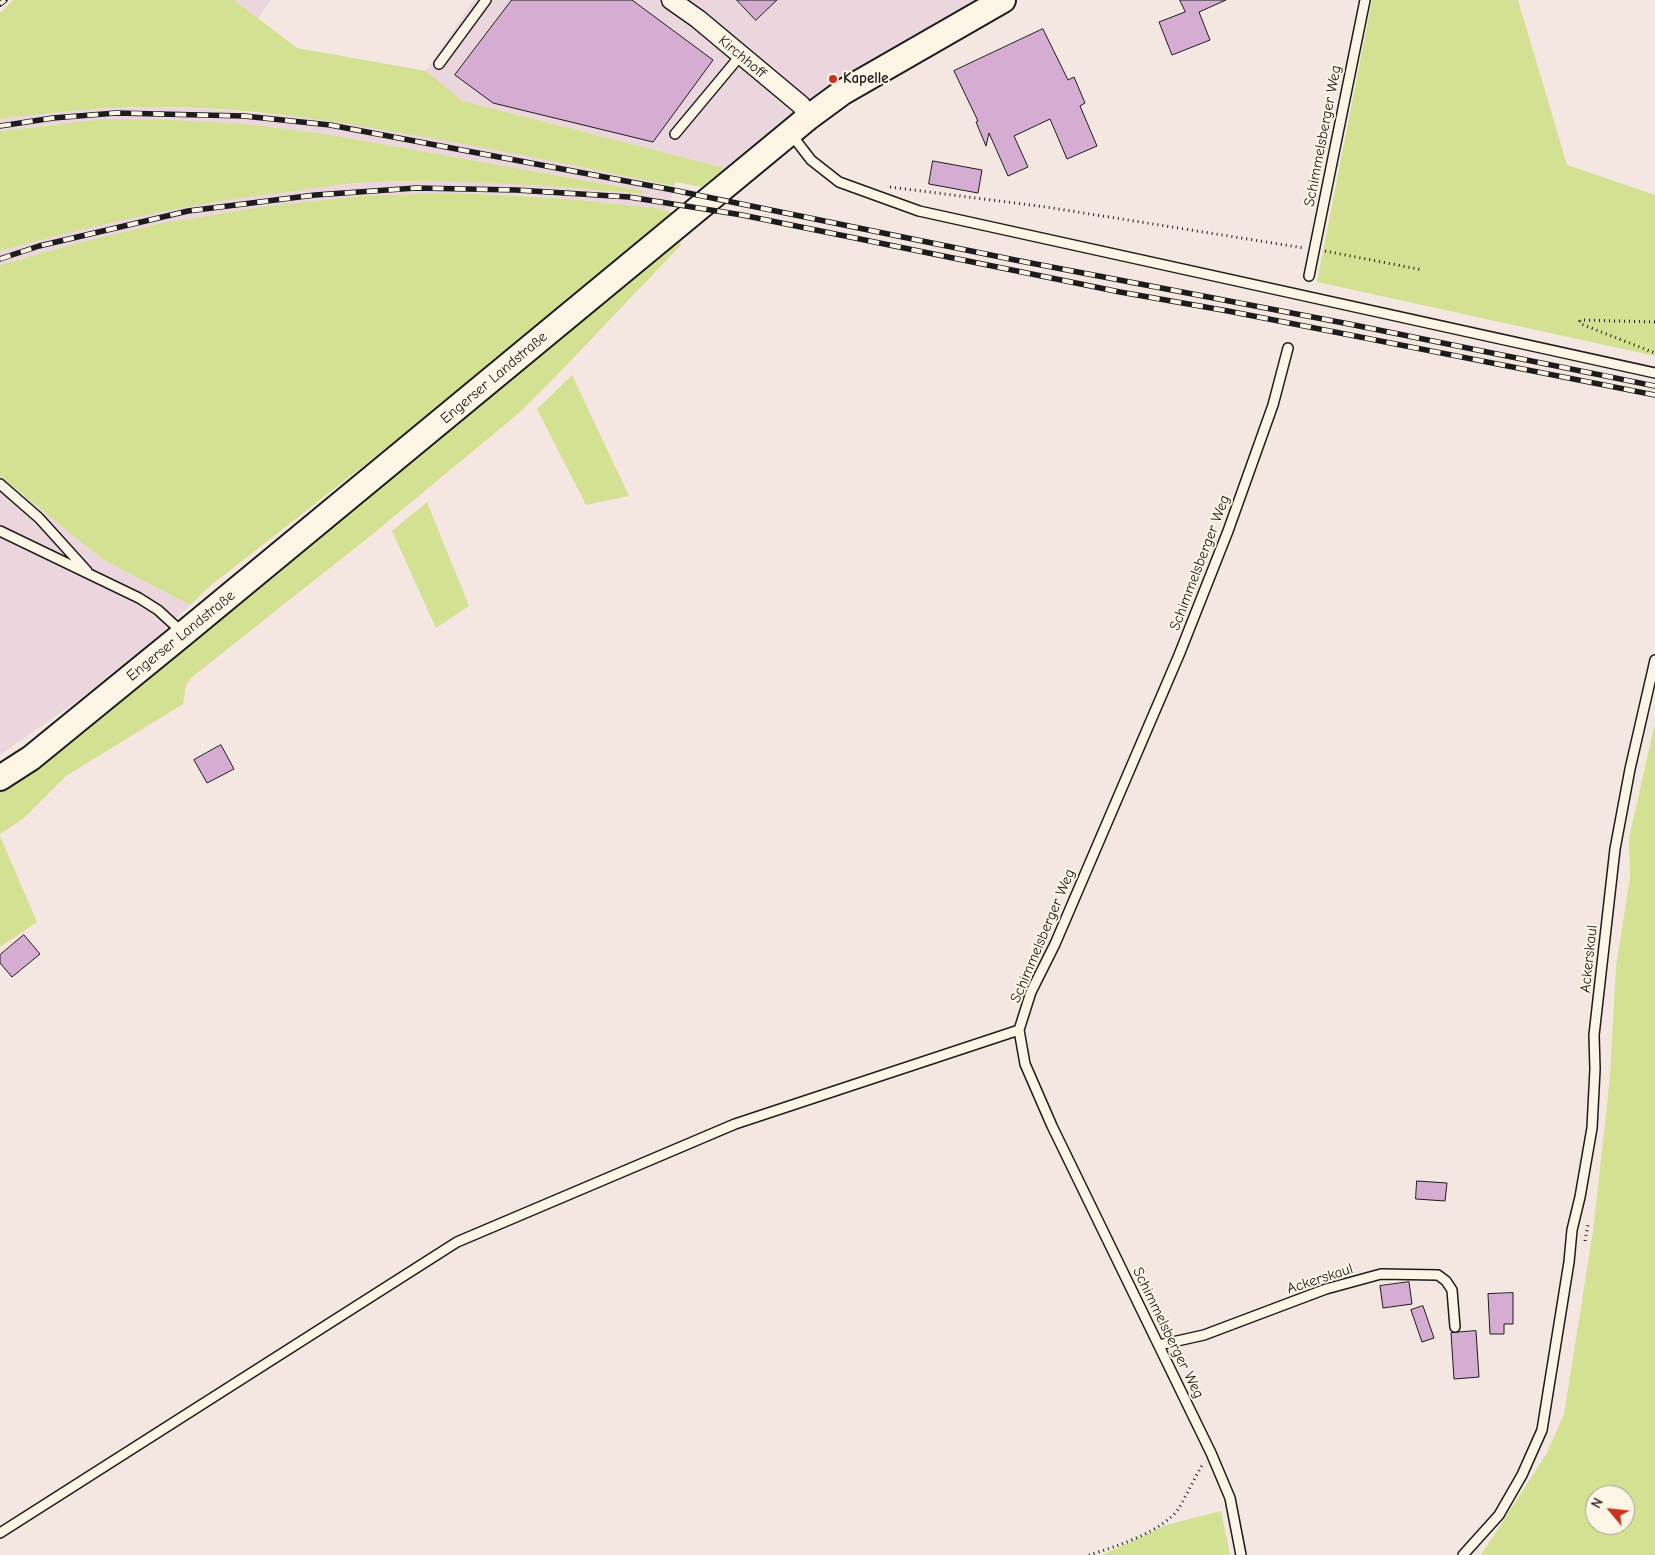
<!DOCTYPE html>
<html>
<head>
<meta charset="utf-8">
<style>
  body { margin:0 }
  #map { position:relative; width:1655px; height:1555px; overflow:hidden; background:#f4e7e1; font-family:"Comic Neue",sans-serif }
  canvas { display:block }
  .north { position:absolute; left:1585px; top:1485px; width:50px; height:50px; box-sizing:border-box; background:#fcf5e5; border:1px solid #a29e95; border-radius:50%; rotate:298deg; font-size:14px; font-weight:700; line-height:20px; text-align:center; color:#1c1c1c }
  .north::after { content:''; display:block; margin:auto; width:18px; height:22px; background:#c8321e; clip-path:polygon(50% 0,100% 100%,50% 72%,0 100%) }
</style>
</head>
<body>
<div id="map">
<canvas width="1655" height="1555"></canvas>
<div class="north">N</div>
</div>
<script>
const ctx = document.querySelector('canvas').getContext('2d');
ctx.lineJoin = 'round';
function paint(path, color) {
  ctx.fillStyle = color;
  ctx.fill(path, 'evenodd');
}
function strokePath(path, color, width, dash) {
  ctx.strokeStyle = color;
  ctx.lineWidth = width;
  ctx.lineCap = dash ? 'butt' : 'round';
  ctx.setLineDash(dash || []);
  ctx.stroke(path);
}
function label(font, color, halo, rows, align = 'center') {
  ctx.font = font + ' "Comic Neue",sans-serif';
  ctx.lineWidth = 4;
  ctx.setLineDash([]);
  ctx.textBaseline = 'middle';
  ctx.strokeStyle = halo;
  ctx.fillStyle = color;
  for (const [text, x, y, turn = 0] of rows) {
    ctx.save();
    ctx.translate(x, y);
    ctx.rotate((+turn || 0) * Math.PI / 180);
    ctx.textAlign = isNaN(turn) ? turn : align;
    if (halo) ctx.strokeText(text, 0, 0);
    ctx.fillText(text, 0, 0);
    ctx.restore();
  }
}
paint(new Path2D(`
  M 234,0 L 271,0 L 258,18 Z
  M 474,0 L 977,0 L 821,90 L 725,168 L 463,101 L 426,71 Z
  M 147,107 L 210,109 L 325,119 L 457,142 L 674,186 L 669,211 L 584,200 L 521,195 L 448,193 L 360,196 L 267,206 L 162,223 L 81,242 L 0,265 L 0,251 L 77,229 L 161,211 L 269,193 L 369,182 L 439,181 L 505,183 L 642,194 L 644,191 L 320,133 L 246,124 L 56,124 L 0,131 L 0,119 L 72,110 Z
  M 0,476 L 102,559 L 190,605 L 160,634 L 110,678 L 0,755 Z`), '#ebd6dd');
paint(new Path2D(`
  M 13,0 L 234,0 L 297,48 L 426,71 L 463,101 L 725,168 L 702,187 L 675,182 L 674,186 C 585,168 496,149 407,134 C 321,118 234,106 147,107 C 98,107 49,113 0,119 L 0,13 Z
  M 1372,0 L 1518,0 L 1567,165 L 1655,195 L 1655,356 L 1317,282 Z
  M 105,119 L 174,120 L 246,124 L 320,133 L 644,191 L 643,194 C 552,186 462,179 371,182 C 348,183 326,187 303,190 C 200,201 100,223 0,251 L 0,131 Z
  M 448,193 C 505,195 560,197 616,204 C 635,206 655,207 673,213 L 468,384 L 210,586 L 190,605 L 102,559 L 0,476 L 0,265 L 81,242 L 162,223 L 267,206 L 360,196 Z
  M 679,238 L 681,245 L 557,375 L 519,413 L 374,533 L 192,677 L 186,685 L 183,704 L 66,776 L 23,819 L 0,834 L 0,793 L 84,733 Z
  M 572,375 L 629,496 L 586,505 L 537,409 Z
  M 427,502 L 469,606 L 436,628 L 392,531 Z
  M 1655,723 L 1655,1555 L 1481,1555 L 1547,1453 L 1564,1414 L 1593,1231 L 1605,1124 L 1610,1075 L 1616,967 L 1630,877 L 1629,838 ZM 1595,1495 L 1625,1495 L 1625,1525 L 1595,1525 Z
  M 0,836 L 37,922 L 0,947 Z
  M 1221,1511 L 1230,1555 L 1102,1555 L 1166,1525 Z`), '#d4e092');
const building = new Path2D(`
  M 512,0 L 632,0 L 713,60 L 653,142 L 493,103 L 455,75 Z
  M 737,0 L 777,0 L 756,20 Z
  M 1180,0 L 1226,0 L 1199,12 L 1210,40 L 1172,55 L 1159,22 L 1185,12 Z
  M 1043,29 L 1068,80 L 1074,77 L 1085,103 L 1080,106 L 1097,146 L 1067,159 L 1050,119 L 1014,136 L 1028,167 L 1008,176 L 989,133 L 986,146 L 976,122 L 978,121 L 954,71 Z
  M 933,161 L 982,170 L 978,193 L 929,184 Z
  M 221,745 L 234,769 L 207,783 L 194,760 Z
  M 24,935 L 40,954 L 12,977 L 0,963 L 0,955 Z
  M 1417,1181 L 1447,1183 L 1445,1201 L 1416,1199 Z
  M 1409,1282 L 1412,1304 L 1383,1308 L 1380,1286 Z
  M 1513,1293 L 1513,1324 L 1504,1324 L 1504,1334 L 1490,1334 L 1488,1294 Z
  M 1423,1306 L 1434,1338 L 1422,1342 L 1411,1310 Z
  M 1476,1331 L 1479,1377 L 1454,1379 L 1451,1333 Z`);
paint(building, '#d5add3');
strokePath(building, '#1c1c1c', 1);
const lane = new Path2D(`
  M 439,64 L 486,0
  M 675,134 L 740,56
  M 791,134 L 811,160 L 839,182 L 919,211 L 1655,373
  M 1309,276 L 1365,0
  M 0,484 L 39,518 L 87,571
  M 0,531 L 139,598 L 158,610 L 182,632
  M 1159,1345 L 1204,1335 L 1326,1289 L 1381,1274 L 1438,1275 L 1446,1281 L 1452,1290 L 1455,1327
  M 0,1533 L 457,1242 L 735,1124 L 1019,1030
  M 1241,1555 L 1230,1498 L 1211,1453 L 1052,1126 L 1025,1064 L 1019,1030 L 1031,992 L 1055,944 L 1179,655 L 1228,531 L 1273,405 L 1288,348
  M 1463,1555 L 1499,1515 L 1522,1475 L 1542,1430 L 1569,1262 L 1572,1230 L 1580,1197 L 1592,1128 L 1595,1069 L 1594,1035 L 1615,849 L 1630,769 L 1655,660`);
const street = new Path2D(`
  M 671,0 L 698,19 L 801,105 L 809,117`);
const secondary = new Path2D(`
  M 0,778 L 31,758 L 183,634 L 809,117 L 843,92 L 1003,0`);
strokePath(lane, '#1c1c1c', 12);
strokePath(street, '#1c1c1c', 21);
strokePath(secondary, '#1c1c1c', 28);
strokePath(new Path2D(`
  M 890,187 L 1046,207 L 1304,248
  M 1325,251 L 1423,270
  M 1655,322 L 1582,320 L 1580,321 L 1581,324 L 1655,353
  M 1585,1241 L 1588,1225
  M 1089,1555 C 1115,1547 1164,1531 1179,1508 C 1188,1493 1194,1478 1203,1464`), '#1c1c1c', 3, [1, 4]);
strokePath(lane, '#fcf5e5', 9);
strokePath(street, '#fcf5e5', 18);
strokePath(secondary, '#fcf5e5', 24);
const rail = new Path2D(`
  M 0,4 L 5,0
  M 0,126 L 53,118 L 116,113 L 244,116 L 330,125 L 673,190 L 1015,260 L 1349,324 L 1655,386
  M 0,259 L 39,246 L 188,211 L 315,195 L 416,188 L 516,190 L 629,197 L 742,215 L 1120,292 L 1228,311 L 1655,395`);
strokePath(rail, '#1c1c1c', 5.5);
strokePath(rail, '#fcf5e5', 4, [11]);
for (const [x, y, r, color] of [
  [833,79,5,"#c8321e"]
]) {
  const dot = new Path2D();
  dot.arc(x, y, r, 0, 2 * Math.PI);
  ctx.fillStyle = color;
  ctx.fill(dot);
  strokePath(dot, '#fcf5e5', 2);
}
label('15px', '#1c1c1c', '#fcf5e5', [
  ["Kirchhoff",742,57,40],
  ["Schimmelsberger Weg",1323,136,-79],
  ["Engerser Landstraße",494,378,-40],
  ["Schimmelsberger Weg",1200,563,-69],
  ["Engerser Landstraße",181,636,-39],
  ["Schimmelsberger Weg",1043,936,-67],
  ["Ackerskaul",1589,959,-84],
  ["Ackerskaul",1320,1279,-18],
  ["Schimmelsberger Weg",1168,1333,64]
]);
label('bold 15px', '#1c1c1c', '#fcf5e5', [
  ["Kapelle",843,79]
], 'left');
</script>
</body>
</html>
